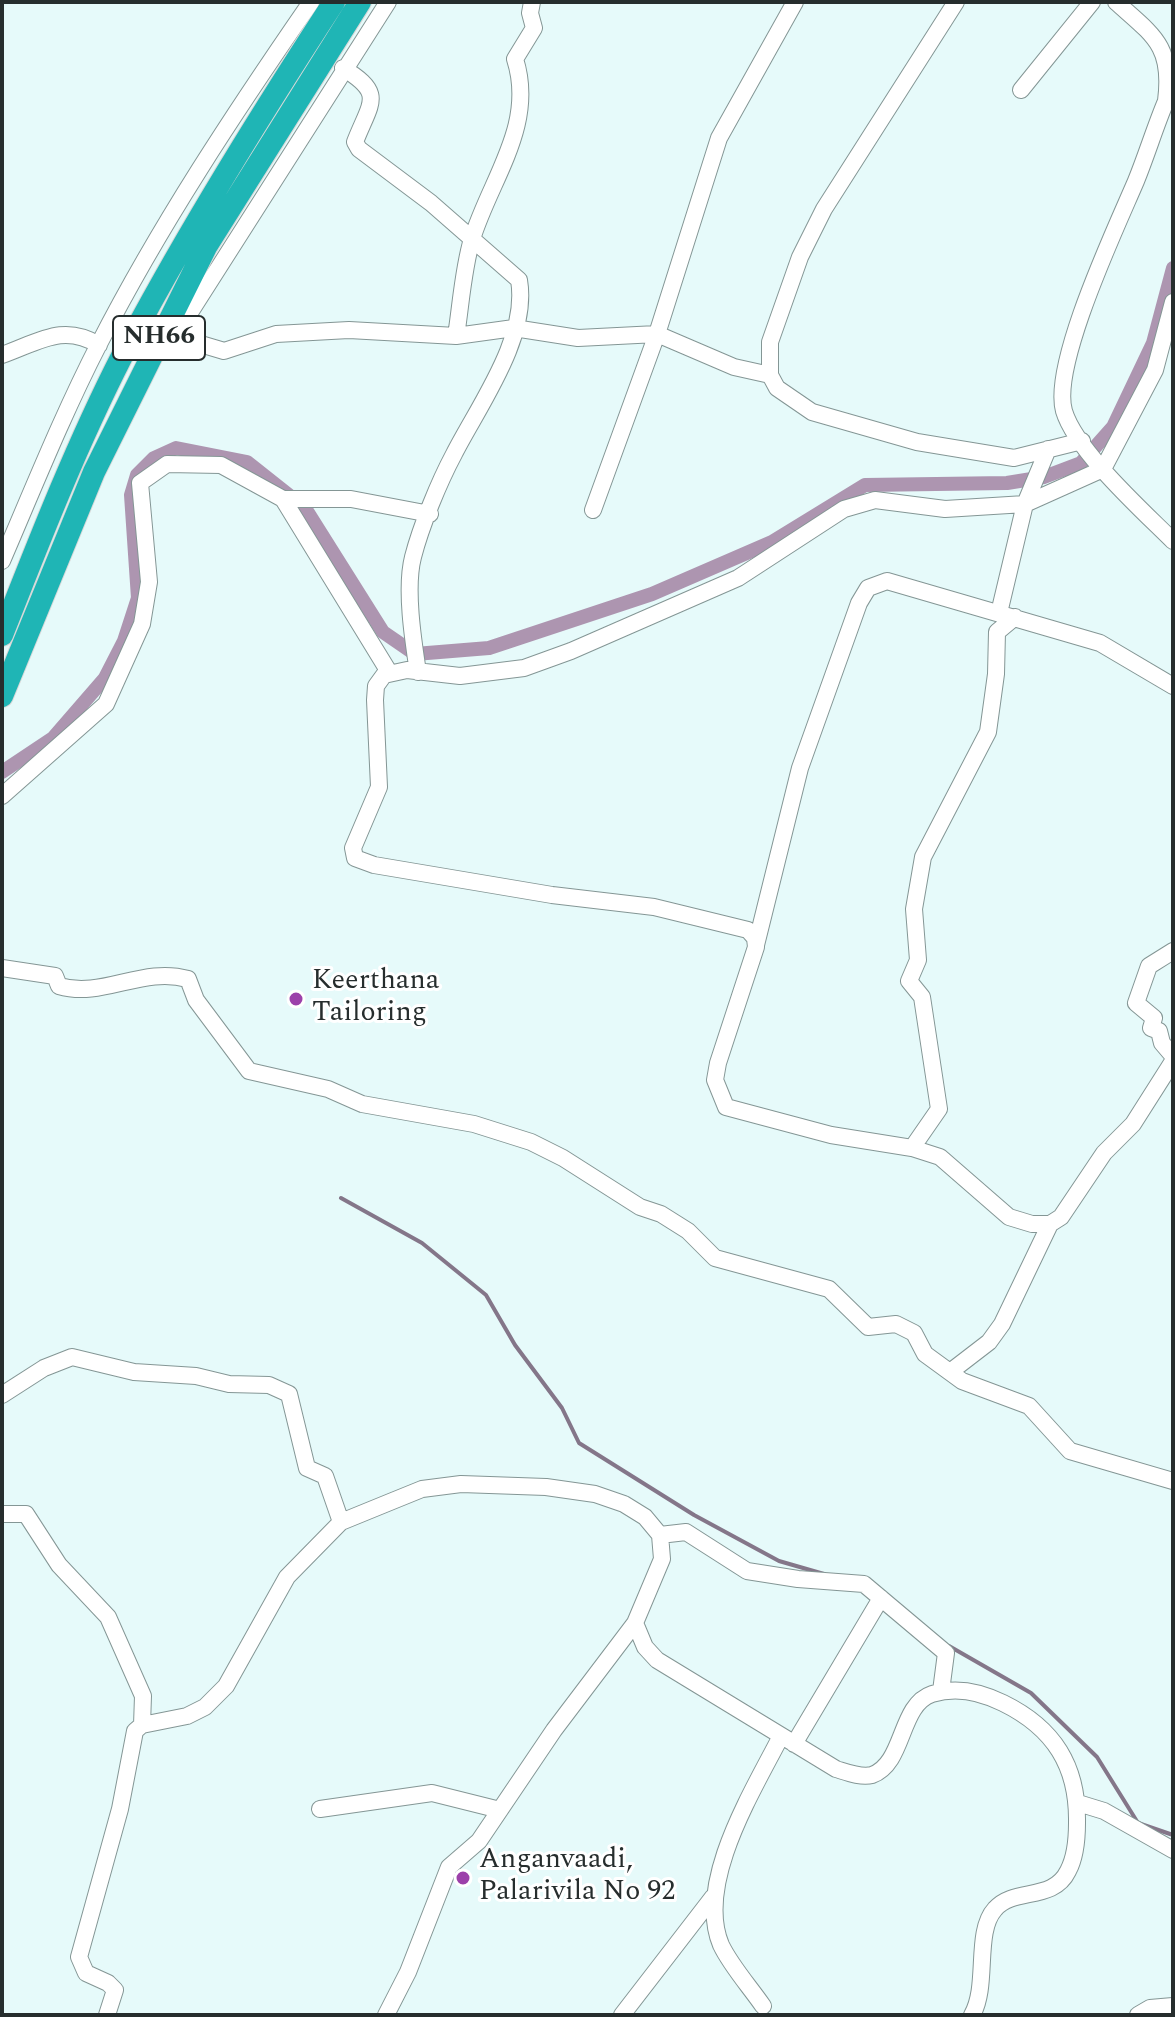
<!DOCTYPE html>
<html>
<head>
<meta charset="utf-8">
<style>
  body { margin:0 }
  #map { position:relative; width:1175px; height:2017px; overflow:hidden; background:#e6fafa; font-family:Spectral,serif }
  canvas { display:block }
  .frame { position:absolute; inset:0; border:4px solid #262d2d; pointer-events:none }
</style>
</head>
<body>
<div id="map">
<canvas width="1175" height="2017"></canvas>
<div class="frame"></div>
</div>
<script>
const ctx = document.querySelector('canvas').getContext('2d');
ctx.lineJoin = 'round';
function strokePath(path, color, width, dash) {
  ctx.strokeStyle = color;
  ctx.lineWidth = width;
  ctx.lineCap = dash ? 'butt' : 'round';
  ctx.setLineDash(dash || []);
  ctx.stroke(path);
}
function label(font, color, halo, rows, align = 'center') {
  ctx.font = font + ' Spectral,serif';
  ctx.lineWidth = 6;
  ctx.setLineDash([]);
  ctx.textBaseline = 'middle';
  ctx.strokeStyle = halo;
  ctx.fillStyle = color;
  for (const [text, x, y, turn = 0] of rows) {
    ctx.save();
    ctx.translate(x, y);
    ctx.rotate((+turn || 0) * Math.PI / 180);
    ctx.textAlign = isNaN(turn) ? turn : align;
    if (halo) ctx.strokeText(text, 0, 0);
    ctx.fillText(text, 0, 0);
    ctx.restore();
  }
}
strokePath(new Path2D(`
  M 341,1198 L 422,1243 L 486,1295 L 515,1345 L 562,1408 L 579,1443 L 694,1515 L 779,1561 L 824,1574
  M 949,1646 L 1031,1693 L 1097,1757 L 1138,1823 L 1173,1835`), '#847689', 4);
strokePath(new Path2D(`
  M 2,772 L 53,738 L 105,678 L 124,641 L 138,598 L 131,495 L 137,475 L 154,458 L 176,448 L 247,462 L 305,508 L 383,632 L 415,654 L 489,648 L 652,594 L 772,542 L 865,485 L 1007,483 L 1044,477 L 1081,463 L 1113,427 L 1153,343 L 1173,268`), '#ad95b0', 14);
const minor = new Path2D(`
  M 956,2 L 824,209 L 800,257 L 770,342 L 770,375 L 777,388 L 812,412 L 917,442 L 1014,458 L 1082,441
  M 1116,2 C 1154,36 1173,46 1166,101 C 1155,127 1147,154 1136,181 C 1116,228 1051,365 1064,411 C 1076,451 1143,511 1173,541
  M 343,68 C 385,94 371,101 355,142 L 359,149 L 431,203 L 519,280 C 529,338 479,405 454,454 C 439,482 421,526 413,557 C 405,588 413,640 418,672
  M 1021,90 L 1092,2
  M 1173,302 L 1155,370 L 1103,469 L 1025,504 L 945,509 L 875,500 L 844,509 L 738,578 L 571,651 L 524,668 L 460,676 L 407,670 L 384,675 L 376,686 L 375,700 L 379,787 L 353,848 L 355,858 L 374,865 L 552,895 L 654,907 L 748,930 L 755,938 L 756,947 L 718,1063 L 715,1080 L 726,1107 L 831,1135 L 912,1148 L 940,1157 L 1009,1217 L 1032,1224 L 1050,1224 L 1061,1217 L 1104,1153 L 1133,1124 L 1173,1061
  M 456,336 C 461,304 463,269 472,239 C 491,178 536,125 515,59 L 534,28 L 530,13 L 532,2
  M 177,337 L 224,351 L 276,334 L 349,330 L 456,336 L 514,328 L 578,338 L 657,334 L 734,367 L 770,375
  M 170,344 L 388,2
  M 2,355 C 39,342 63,323 99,345
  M 283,499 L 351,499 L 430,514
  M 593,510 L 657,334 L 719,138 L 795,2
  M 2,561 C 33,489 63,414 99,344 C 160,225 235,112 311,2
  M 999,613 L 1025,504 L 1048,449
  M 2,796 L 106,704 L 142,624 L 149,582 L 140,483 L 167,464 L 221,465 L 283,499 L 389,672
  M 756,945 L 800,768 L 859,603 L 868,588 L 887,581 L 1100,643 L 1173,686
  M 1173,951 L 1149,966 L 1136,1003 L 1154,1018 L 1151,1028 L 1159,1031 L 1162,1043 L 1173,1056
  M 2,968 L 55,976 L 59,986 C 103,999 142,966 188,979 L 196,1000 L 249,1071 L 328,1089 L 362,1104 L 474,1124 L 531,1142 L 563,1158 L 640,1207 L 661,1214 L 688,1231 L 715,1258 L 829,1289 L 868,1327 L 896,1324 L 914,1333 L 925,1354 L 962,1381 L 1029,1406 L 1070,1451 L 1173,1481
  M 912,1148 L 939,1109 L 922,997 L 909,981 L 918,960 L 914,909 L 923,857 L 988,732 L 996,674 L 997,632 L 1015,617
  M 950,1372 L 989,1342 L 1002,1324 L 1050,1224
  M 2,1395 L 44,1368 L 72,1357 L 134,1372 L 196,1376 L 229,1384 L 269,1385 L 289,1394 L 307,1468 L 325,1476 L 341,1522
  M 2,1514 L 26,1514 L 59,1565 L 108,1617 L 143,1696 L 142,1725
  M 660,1535 L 686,1532 L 747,1571 L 798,1579 L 864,1584 L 946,1653 L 941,1691
  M 635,1623 L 645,1647 L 657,1660 L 836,1769 C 846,1772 861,1778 872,1775 C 905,1763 899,1705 932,1694 C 957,1686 981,1692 1003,1703 C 1054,1728 1078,1766 1077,1823 C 1077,1838 1075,1858 1068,1871 C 1053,1902 1014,1887 995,1909 C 974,1932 989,1986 972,2015
  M 794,1744 L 881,1598
  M 1078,1803 L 1104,1811 L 1173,1850
  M 320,1809 L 432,1793 L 500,1810
  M 763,2006 C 750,1987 731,1966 721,1945 C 695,1883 753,1791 781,1736
  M 107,2015 L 115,1990 L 108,1983 L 86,1973 L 79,1957 L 120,1809 L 135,1731 L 142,1725 L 187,1716 L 205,1707 L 226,1686 L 287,1577 L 341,1522 L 390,1502 L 422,1489 L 461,1484 L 546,1487 L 595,1494 L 624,1504 L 645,1517 L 660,1535 L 662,1559 L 635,1623 L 554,1730 L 479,1841 L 449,1867 L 408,1972 L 386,2015
  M 622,2015 L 713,1897
  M 1138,2015 L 1150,2008 L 1173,2006`);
const highway = new Path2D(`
  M 2,635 C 39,541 76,446 122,356 C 186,234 259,117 334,2
  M 2,696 L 94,472 L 206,247 L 360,2`);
strokePath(minor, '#849695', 18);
strokePath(highway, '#d8d9d9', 24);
strokePath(minor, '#fff', 16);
strokePath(highway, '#1fb5b5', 22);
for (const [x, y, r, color] of [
  [296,999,8,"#9c40aa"],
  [463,1878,8,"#9c40aa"]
]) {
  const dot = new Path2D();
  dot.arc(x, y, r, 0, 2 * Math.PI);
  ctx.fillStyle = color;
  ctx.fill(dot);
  strokePath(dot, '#fff', 3);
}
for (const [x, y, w] of [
  [159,338,92]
]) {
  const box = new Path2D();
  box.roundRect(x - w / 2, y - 22, w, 44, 6);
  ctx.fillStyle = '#fff';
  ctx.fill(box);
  strokePath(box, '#262d2d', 2);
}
label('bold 26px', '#262d2d', null, [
  ["NH66",159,338]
]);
label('28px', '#262d2d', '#fff', [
  ["Keerthana",312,983],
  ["Tailoring",312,1015],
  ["Anganvaadi,",479,1862],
  ["Palarivila No 92",479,1894]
], 'left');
</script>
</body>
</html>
